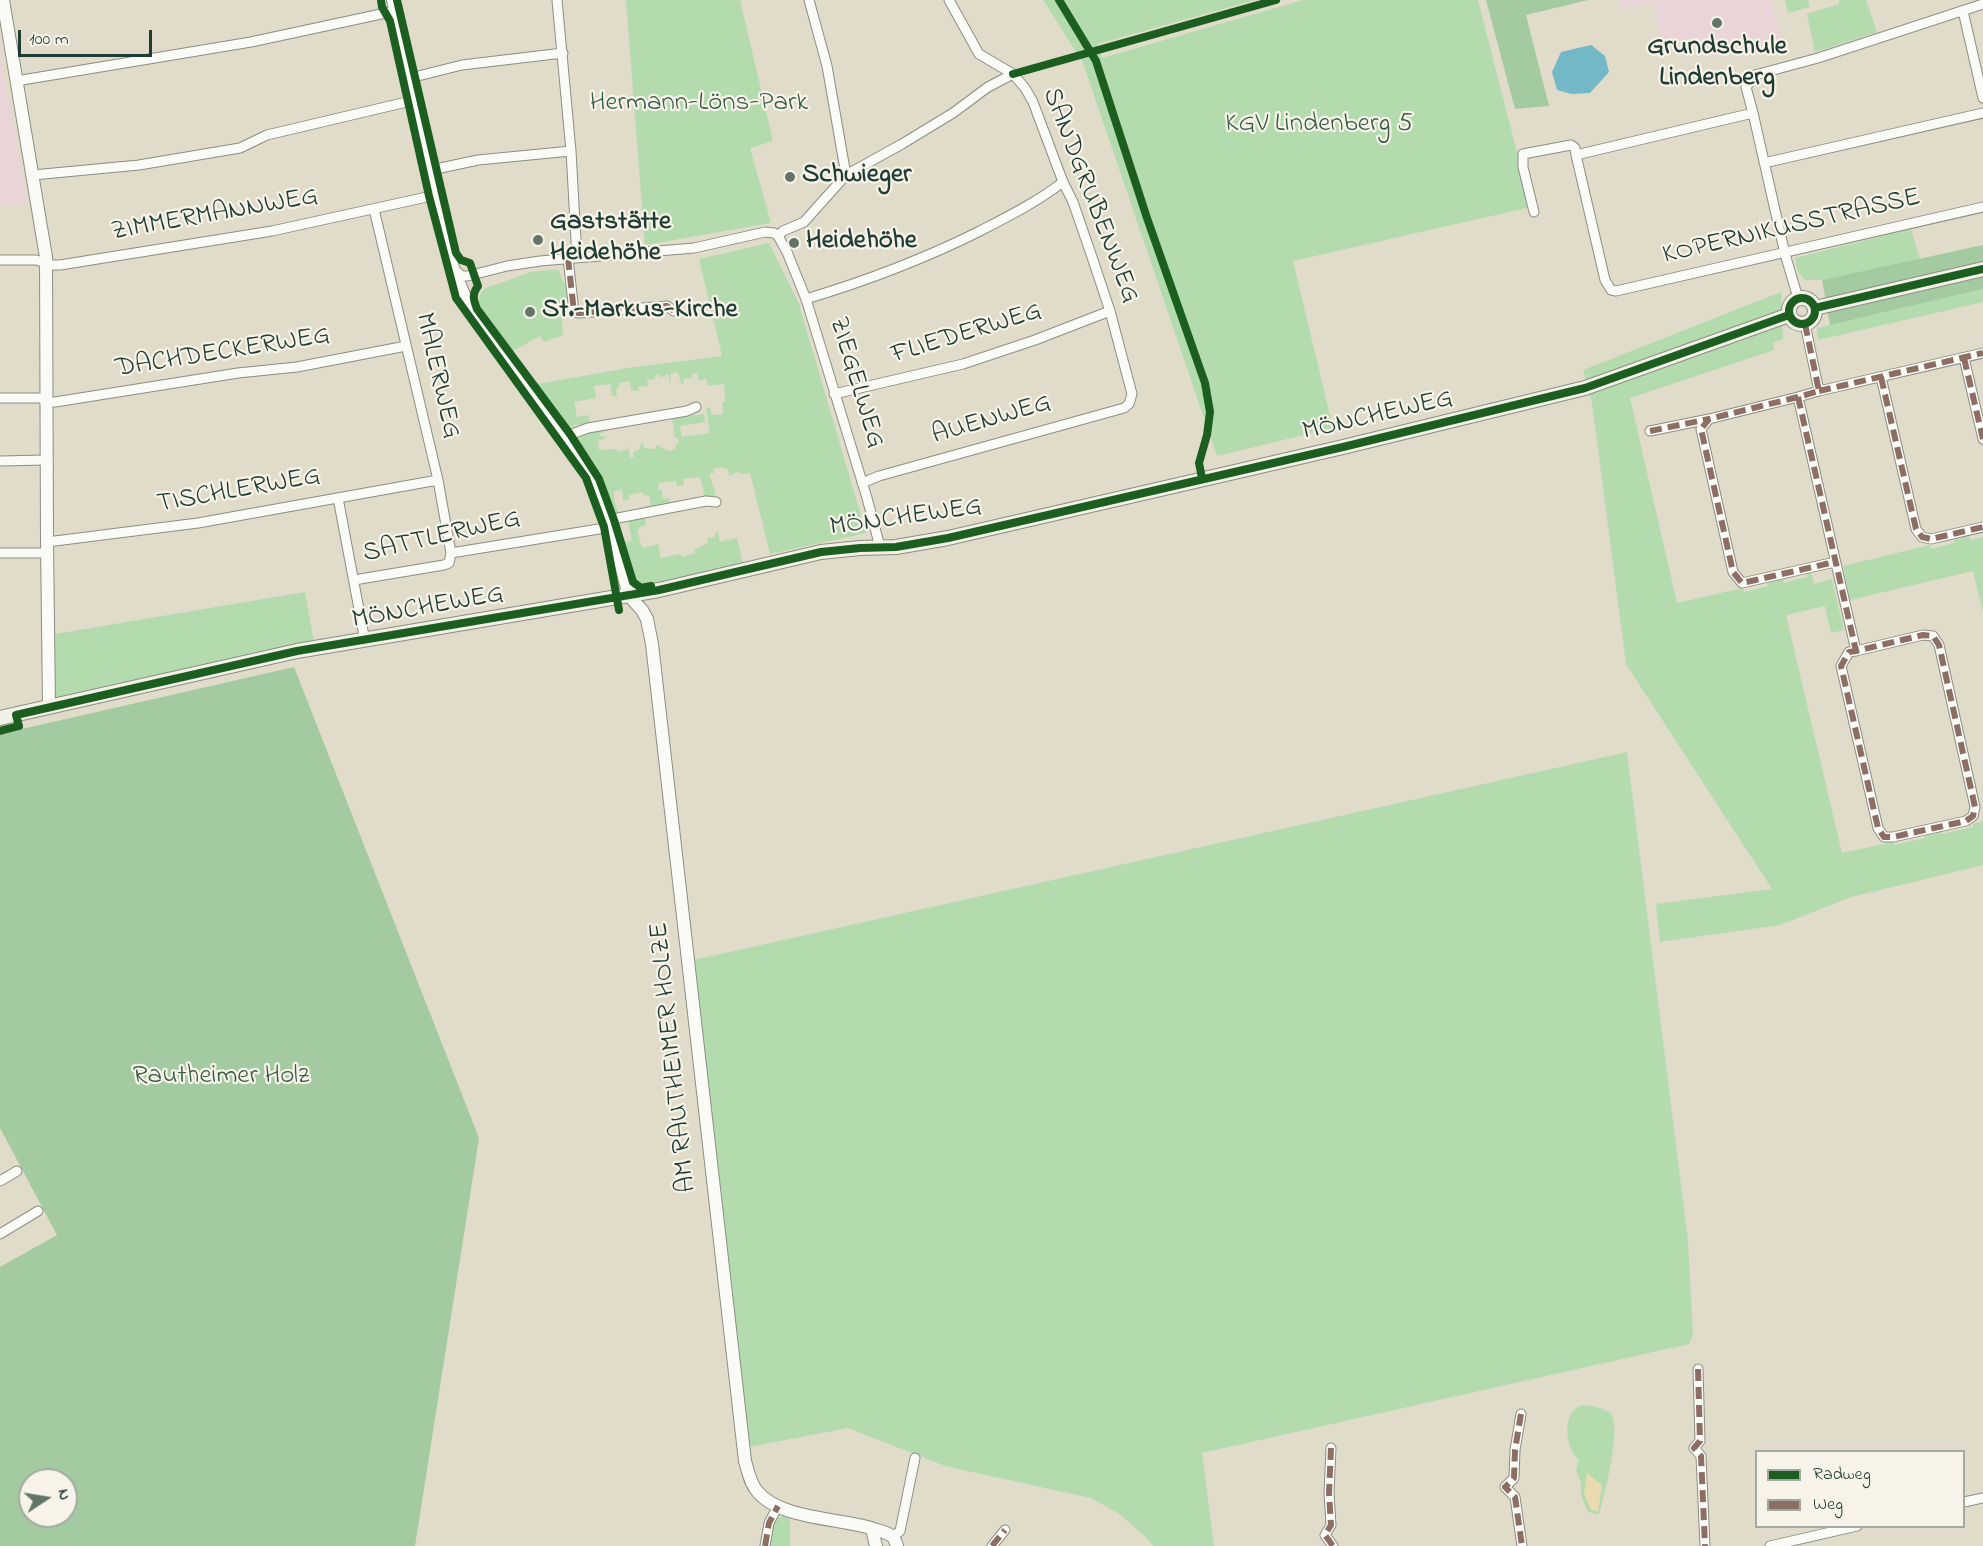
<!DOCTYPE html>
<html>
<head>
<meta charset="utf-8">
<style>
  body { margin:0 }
  #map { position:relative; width:1983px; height:1546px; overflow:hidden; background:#e0dcc9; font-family:"Indie Flower",sans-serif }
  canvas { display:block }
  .legend { position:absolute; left:1755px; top:1450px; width:210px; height:78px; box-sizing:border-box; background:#f7f3e8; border:2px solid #a1aaa0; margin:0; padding:8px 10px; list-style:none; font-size:18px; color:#1f3d34 }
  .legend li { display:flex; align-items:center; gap:12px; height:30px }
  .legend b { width:30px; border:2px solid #a1aaa0 }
  .north { position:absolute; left:18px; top:1468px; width:60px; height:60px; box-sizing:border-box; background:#f7f3e8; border:2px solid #a1aaa0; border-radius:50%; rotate:78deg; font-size:16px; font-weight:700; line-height:24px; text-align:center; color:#1f3d34 }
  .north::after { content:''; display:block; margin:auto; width:21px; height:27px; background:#637568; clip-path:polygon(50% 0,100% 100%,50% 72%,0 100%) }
  .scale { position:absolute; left:18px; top:30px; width:134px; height:27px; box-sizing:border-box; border:3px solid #1f3d34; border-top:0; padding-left:8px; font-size:18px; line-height:21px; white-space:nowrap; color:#1f3d34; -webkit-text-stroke:4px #f7f3e8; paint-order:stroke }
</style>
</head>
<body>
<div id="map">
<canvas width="1983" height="1546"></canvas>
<ul class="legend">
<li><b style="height:8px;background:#1b5e20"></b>Radweg</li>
<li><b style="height:8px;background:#8d6e63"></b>Weg</li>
</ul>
<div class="north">N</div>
<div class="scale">100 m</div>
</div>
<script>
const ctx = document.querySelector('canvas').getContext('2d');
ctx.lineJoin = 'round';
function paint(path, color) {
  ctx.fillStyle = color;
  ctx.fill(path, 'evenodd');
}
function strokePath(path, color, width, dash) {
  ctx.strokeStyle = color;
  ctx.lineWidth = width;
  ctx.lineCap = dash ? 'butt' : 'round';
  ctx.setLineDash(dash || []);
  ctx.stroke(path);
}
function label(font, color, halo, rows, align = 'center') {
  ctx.font = font + ' "Indie Flower",sans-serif';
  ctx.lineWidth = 4.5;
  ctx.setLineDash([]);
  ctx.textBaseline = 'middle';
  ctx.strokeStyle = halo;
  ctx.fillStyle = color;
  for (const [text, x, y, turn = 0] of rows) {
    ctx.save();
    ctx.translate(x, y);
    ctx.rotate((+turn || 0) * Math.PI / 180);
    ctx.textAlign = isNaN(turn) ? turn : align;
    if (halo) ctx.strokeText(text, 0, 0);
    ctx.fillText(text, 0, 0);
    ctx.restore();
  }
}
paint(new Path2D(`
  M 1619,0 L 1772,0 L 1781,40 L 1701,58 L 1696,36 L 1662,44 L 1653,2 L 1621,9 Z
  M 0,45 L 3,66 L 28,204 L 0,205 Z`), '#e9d5d7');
paint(new Path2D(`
  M 626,0 L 740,0 L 773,141 L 750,148 L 771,223 L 645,245 Z
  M 1043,0 L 1255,0 L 1097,44 L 1102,58 L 1303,0 L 1478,0 L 1531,207 L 1293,261 L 1333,428 L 1217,456 L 1083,63 Z
  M 1785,0 L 1808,0 L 1810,7 L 1788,13 Z
  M 1839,0 L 1866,0 L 1877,32 L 1815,52 L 1807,14 L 1839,4 Z
  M 1911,229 L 1920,260 L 1822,280 L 1805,280 L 1798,272 L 1795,258 Z
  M 769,243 L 799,304 L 866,533 L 770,554 L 750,473 L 742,474 L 737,472 L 729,476 L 728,468 L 723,469 L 723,467 L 713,469 L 714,473 L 709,474 L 716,495 L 705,497 L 700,477 L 683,479 L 684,485 L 677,486 L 676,481 L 659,483 L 658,489 L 662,490 L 663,499 L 669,498 L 670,504 L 642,510 L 641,508 L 651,505 L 649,495 L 644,496 L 643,492 L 629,495 L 629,500 L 623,501 L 622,490 L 614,491 L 614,499 L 619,515 L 615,515 L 600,479 L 577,439 L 590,432 L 603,430 L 603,433 L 600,433 L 600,436 L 604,436 L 605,439 L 598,441 L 599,450 L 617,449 L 618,452 L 627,450 L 628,446 L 630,458 L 634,457 L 633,452 L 641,449 L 640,444 L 643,443 L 644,448 L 656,449 L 656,446 L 658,445 L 666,450 L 671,451 L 676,448 L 676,444 L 679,443 L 678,438 L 675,438 L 672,418 L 704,414 L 705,422 L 680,426 L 682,437 L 710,433 L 706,408 L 710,407 L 712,415 L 723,414 L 722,403 L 725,402 L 724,384 L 708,386 L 706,378 L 699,381 L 697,373 L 692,374 L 692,378 L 683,379 L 684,384 L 681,384 L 678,372 L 670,374 L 671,382 L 670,382 L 668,374 L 660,378 L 659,374 L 655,375 L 655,379 L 647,380 L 648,386 L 638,387 L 638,391 L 631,390 L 630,381 L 619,383 L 619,388 L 616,389 L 617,396 L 612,396 L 610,384 L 594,386 L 596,398 L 574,402 L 577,417 L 589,415 L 590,423 L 575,425 L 569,429 L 537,384 L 628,368 L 722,356 L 699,259 Z
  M 558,269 L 566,288 L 567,310 L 561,310 L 563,335 L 544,342 L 540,336 L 513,351 L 479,305 C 478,298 480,293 486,288 L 531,272 Z
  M 1983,289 L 1983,302 L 1818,340 L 1817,328 Z
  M 1781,292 L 1783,339 L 1773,343 L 1774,350 L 1630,398 L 1677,603 L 1743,588 L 1744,592 L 1768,586 L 1767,583 L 1783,579 L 1784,583 L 1807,577 L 1807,574 L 1811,573 L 1814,584 L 1832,579 L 1844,630 L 1831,633 L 1825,606 L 1786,615 L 1842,853 L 1893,842 L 1895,845 L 1925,838 L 1925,835 L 1941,831 L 1942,834 L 1973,827 L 1973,824 L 1983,821 L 1983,865 L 1851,897 L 1780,925 L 1660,942 L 1656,904 L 1772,889 L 1626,664 L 1592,403 L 1583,370 Z
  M 645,518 L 646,525 L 640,527 L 640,528 L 637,530 L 642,548 L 658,544 L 661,558 L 680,554 L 682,557 L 695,553 L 694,549 L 699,548 L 699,546 L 708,544 L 707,538 L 715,537 L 715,533 L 718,532 L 720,542 L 737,538 L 743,564 L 641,586 L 635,582 L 623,543 L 632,541 L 628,521 Z
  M 1969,536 L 1970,540 L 1983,537 L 1983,612 L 1973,571 L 1850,600 L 1843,566 L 1930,545 L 1931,549 L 1954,543 L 1954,540 Z
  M 305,592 L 314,642 L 241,656 L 56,698 L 55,696 L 55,634 Z
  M 1627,752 L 1688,1241 L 1693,1335 L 1689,1344 L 1202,1453 L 1214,1546 L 1153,1546 L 1146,1537 L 1118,1513 L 1091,1498 L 945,1466 L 848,1428 L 749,1447 L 694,960 Z
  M 1584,1405 C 1593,1406 1605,1408 1611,1414 C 1622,1427 1604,1497 1599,1515 L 1588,1512 L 1581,1495 L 1581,1483 L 1576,1470 L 1579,1460 C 1564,1448 1561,1409 1584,1405 Z
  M 783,1516 L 790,1519 L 790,1546 L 768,1546 L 771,1525 L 775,1519 Z`), '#b3dbae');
paint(new Path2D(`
  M 1486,0 L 1588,0 L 1526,15 L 1549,106 L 1515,109 Z
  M 1983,245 L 1983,289 L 1830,325 L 1822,280 Z
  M 294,667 L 479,1138 L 415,1546 L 0,1546 L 0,1267 L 57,1235 L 0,1128 L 0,734 ZM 30,1480 L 66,1480 L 66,1516 L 30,1516 Z`), '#a4caa1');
paint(new Path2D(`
  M 1587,1473 L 1602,1485 L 1598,1512 L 1590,1509 L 1584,1493 Z`), '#e8dbb1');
paint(new Path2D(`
  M 1591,45 L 1605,56 L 1609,72 L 1590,93 L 1572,94 L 1557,90 L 1552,72 L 1561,52 Z`), '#73b8c6');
const minor = new Path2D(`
  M 557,0 L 571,151 L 577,258
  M 809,0 L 827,66 L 846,175
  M 1983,4 L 1818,58 L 1755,75 L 1746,87 L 1753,113 L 1576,155 L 1605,280 L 1611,290 L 1616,291 L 1983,207
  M 1963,11 L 1983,98
  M 410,78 L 462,65 L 563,53
  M 16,81 L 251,42 L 395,11
  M 1753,113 L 1785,254 L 1798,298
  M 1764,163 L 1983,113
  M 431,170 L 478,160 L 571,151
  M 33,175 L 139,165 L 240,148 L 267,135 L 415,100
  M 374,209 L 438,480 L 451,553
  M 1534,212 L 1523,167 L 1523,154 L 1571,145 L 1575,148 L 1576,155
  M 778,236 L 787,252 L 806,299 L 867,498 L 880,547
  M 778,236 L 783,231 L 804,222 L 846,175 L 902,144 L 953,113 L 988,87 L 1013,74
  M 568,258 L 574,312 L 579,313 L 667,306 L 674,311
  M 0,260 L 36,260 L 52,265 L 60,265 L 272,231 L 436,195
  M 455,270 L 462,276 L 468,276 L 507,266 L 540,261 L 694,248 L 765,232 L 774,233 L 778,236
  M 806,299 C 866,281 924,259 980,231 C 1009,216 1037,202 1063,182
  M 1805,324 L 1819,391 L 1798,397 L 1856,651 L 1923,635 L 1933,636 L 1939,645 L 1975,807 L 1973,816 L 1966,821 L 1893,837 L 1884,837 L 1878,828 L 1841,666 L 1849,652 L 1856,651
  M 1964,358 L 1983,439
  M 1881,377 L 1916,529 L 1922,537 L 1931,539 L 1983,527
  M 1819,391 L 1983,353
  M 834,394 L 963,364 L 1035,340 L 1110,311
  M 1798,397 L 1709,419 L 1701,429 L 1733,572 L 1742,583 L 1835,562
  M 0,398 L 41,398 L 46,402 L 55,402 L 238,373 L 297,367 L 406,346
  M 1650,431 L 1709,419
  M 564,437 L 588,428 L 687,411 L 696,407
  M 0,461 L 46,460
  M 862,483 L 879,476 L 1124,408 L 1129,404 L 1132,394 L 1110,311 L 1092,257 L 1073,202 L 1063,182 L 1033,102 L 1025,88 L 1013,74 L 979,54 L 949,0
  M 338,498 L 365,641
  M 47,542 L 198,523 L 438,480
  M 0,553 L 47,553
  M 354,580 L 444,565 L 449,563 L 451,553 L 599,529 L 618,518 L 706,501 L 716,502
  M 0,1181 L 17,1171
  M 0,1234 L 38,1211
  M 1698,1369 L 1700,1441 L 1694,1448 L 1701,1456 L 1705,1546
  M 1521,1414 L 1515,1450 L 1514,1478 L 1505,1487 L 1515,1497 L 1522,1546
  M 1331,1448 L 1329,1493 L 1331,1525 L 1325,1535 L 1333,1546
  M 1964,1502 L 1983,1498
  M 893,1537 L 900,1531 L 915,1458
  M 765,1546 L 769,1523 L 778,1506
  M 992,1546 L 1005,1530
  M 1770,1546 L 1857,1526`);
const tertiary = new Path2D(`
  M 3,0 L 46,257 L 47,542 L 49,706
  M 393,0 L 453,268 L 469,307 L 560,432 L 592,479 L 610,523 L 629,596 L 642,610 L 647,619 L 652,644 L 745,1461 C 748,1471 750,1483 757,1491 C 779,1519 838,1518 871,1528 C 878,1531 888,1532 893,1537 C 895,1539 896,1544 897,1546
  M 872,1529 L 876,1546`);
const secondary = new Path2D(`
  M1789 311a13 13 0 1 1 26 0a13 13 0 1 1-26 0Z
  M 1815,308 L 1983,269
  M 0,718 L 297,651 L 659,590 L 821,552 L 860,548 L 896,547 L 948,538 L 1343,447 L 1585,388 L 1789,315`);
strokePath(minor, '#8b8e83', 11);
strokePath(tertiary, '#8b8e83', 14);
strokePath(secondary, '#8b8e83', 16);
strokePath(minor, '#fafaf7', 9);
strokePath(tertiary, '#fafaf7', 12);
strokePath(secondary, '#f3f0e8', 14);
strokePath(new Path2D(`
  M 568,258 L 574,312 L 579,313 L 667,306 L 674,311
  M 1805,324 L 1819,391 L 1798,397 L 1856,651 L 1923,635 L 1933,636 L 1939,645 L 1975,807 L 1973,816 L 1966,821 L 1893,837 L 1884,837 L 1878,828 L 1841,666 L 1849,652 L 1856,651
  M 1964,358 L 1983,439
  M 1881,377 L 1916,529 L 1922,537 L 1931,539 L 1983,527
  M 1819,391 L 1983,353
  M 1798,397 L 1709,419 L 1701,429 L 1733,572 L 1742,583 L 1835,562
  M 1650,431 L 1709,419
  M 1698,1369 L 1700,1441 L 1694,1448 L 1701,1456 L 1705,1546
  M 1521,1414 L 1515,1450 L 1514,1478 L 1505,1487 L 1515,1497 L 1522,1546
  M 1331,1448 L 1329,1493 L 1331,1525 L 1325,1535 L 1333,1546
  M 765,1546 L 769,1523 L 778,1506
  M 992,1546 L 1005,1530`), '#8d6e63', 6, [12, 6]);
strokePath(new Path2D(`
  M 381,0 L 382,7 L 390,21 L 429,196 L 456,298 L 586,478 L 604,527 L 619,610
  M 397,0 L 456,253 L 461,260 L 470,263 L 478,286 C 472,294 473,299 477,309 L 570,434 L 599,479 L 614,520 L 633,582 L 641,588 L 651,586
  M 1059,0 L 1096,61 L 1147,218 L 1205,383 L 1210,412 L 1207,435 L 1199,463 L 1202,478
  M 1013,74 L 1276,0
  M1789 311a13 13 0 1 1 26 0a13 13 0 1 1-26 0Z
  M 1815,308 L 1983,269
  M 0,731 L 19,726 L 16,715 L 297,651 L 659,590 L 821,552 L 860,548 L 896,547 L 948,538 L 1343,447 L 1585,388 L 1789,315`), '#1b5e20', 8);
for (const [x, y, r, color] of [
  [1717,23,6,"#637568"],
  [790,177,6,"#637568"],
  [538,240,6,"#637568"],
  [794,243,6,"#637568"],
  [530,312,6,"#637568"]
]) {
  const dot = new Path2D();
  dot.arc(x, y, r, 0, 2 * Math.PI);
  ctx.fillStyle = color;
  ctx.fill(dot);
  strokePath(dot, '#f7f3e8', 2);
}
label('bold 27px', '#1f3d34', '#f7f3e8', [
  ["Grundschule",1717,49,"center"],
  ["Lindenberg",1717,80,"center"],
  ["Schwieger",802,177],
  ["Gaststätte",550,224],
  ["Heidehöhe",550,255],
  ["Heidehöhe",806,243],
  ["St.-Markus-Kirche",542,312]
], 'left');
label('27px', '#355d48', '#f7f3e8', [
  ["Hermann-Löns-Park",699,105],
  ["KGV Lindenberg 5",1319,126],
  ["Rautheimer Holz",221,1078]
]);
label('27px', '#1f3d34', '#f7f3e8', [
  ["SANDGRUBENWEG",1089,196,69],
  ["ZIMMERMANNWEG",215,216,-10],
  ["KOPERNIKUSSTRASSE",1792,228,-13],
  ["FLIEDERWEG",967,335,-17],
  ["DACHDECKERWEG",223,354,-9],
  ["MALERWEG",436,376,77],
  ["ZIEGELWEG",855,383,73],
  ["MÖNCHEWEG",1378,417,-13],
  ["AUENWEG",992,421,-16],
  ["TISCHLERWEG",239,492,-10],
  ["MÖNCHEWEG",906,519,-8],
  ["SATTLERWEG",442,538,-13],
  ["MÖNCHEWEG",428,609,-10],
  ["AM RAUTHEIMER HOLZE",675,1057,-96]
]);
</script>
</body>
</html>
